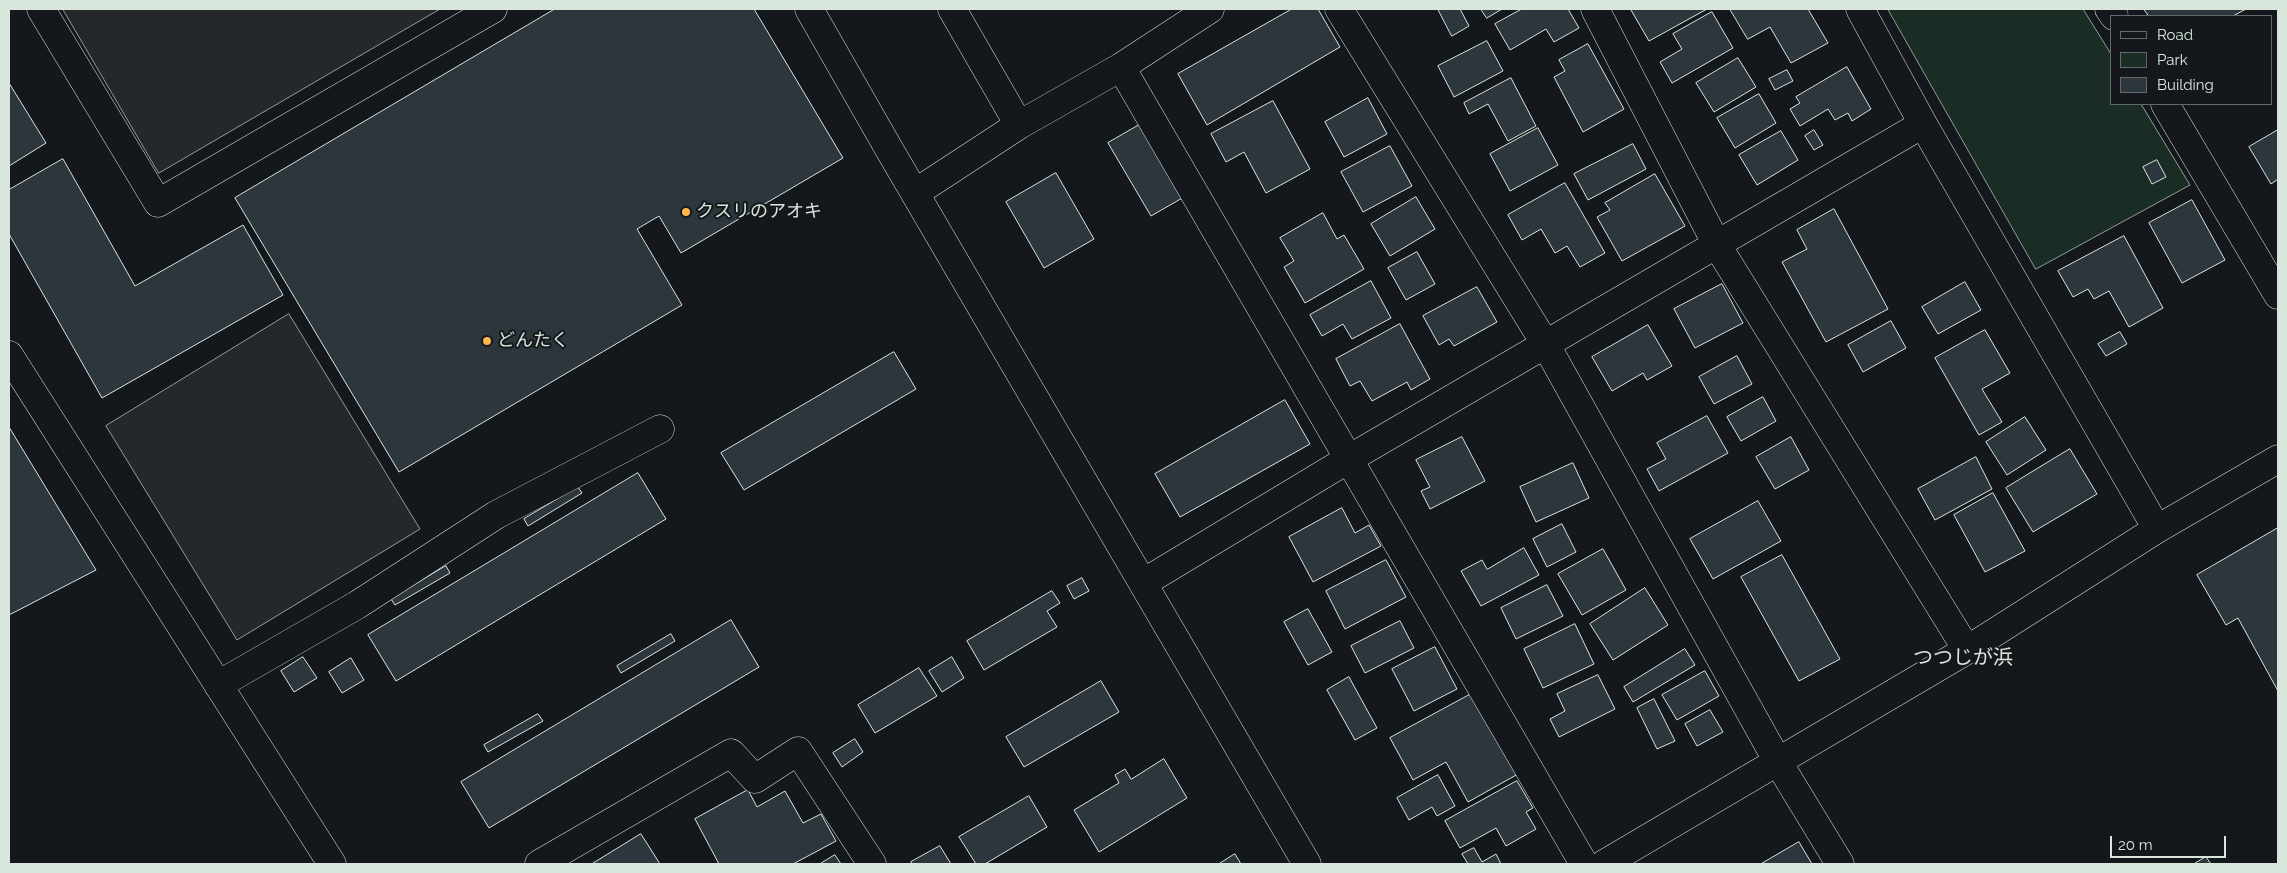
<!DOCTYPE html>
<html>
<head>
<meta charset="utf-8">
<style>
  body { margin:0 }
  #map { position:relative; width:2287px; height:873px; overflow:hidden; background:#14181c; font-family:Raleway,sans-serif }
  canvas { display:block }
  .frame { position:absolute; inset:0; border:10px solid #d8e6dc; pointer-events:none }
  .legend { position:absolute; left:2110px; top:15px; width:162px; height:90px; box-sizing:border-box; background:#14181c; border:1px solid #626a69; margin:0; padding:6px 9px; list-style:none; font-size:15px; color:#d8e6dc }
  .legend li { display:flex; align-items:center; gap:10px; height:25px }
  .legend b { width:25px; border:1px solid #626a69 }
  .scale { position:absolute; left:2110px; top:836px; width:116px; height:22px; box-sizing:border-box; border:2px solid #d8e6dc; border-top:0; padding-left:6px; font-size:15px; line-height:18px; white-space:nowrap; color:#d8e6dc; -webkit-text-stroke:4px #14181c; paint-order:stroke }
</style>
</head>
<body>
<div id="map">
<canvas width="2287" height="873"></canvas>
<div class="frame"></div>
<ul class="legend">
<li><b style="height:6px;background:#14181c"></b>Road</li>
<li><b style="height:14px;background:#1a2d24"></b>Park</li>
<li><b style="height:14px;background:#2c363c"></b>Building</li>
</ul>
<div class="scale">20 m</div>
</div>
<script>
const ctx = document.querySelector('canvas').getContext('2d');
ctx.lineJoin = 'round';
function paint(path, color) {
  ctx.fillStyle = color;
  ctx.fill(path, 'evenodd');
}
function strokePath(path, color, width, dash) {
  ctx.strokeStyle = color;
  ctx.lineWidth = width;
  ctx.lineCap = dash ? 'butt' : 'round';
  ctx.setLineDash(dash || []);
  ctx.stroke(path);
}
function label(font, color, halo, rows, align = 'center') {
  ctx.font = font + ' Raleway,"Noto Sans JP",sans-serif';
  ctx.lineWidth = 4;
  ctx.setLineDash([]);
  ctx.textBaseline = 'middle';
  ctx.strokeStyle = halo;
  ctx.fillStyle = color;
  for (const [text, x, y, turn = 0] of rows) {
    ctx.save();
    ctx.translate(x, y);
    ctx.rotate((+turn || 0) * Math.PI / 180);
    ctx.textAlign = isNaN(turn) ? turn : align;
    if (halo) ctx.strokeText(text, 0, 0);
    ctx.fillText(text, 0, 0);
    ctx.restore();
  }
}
const green = new Path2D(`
  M 1888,9 L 2083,9 L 2111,54 L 2111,104 L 2141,104 L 2190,185 L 2036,269 Z`);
paint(green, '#1a2d24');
strokePath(green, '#939e99', 1);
const parking = new Path2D(`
  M 63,9 L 440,9 L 159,173 Z
  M 289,314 L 420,529 L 237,640 L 106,426 Z`);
paint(parking, '#24282b');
strokePath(parking, '#939e99', 1);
const building = new Path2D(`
  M 555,9 L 754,9 L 843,158 L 681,253 L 659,216 L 637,229 L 682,305 L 399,472 L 235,198 Z
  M 1292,9 L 1318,9 L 1340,47 L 1207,125 L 1178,74 Z
  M 1438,9 L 1460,9 L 1469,26 L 1452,36 Z
  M 1481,9 L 1502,9 L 1487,18 Z
  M 1522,9 L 1568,9 L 1579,28 L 1554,42 L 1546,29 L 1510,50 L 1495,24 Z
  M 1633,9 L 1707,9 L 1649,41 L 1631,10 Z
  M 1730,9 L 1808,9 L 1828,43 L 1791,63 L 1770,27 L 1748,39 Z
  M 2144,9 L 2246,9 L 2233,16 L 2149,16 Z
  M 1712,12 L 1733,48 L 1672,83 L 1660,62 L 1682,49 L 1673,34 Z
  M 1487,41 L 1503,71 L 1454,97 L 1438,66 Z
  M 1588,44 L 1624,109 L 1583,132 L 1554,77 L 1565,71 L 1559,60 Z
  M 1738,58 L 1756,87 L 1714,112 L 1696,83 Z
  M 1847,67 L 1871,109 L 1852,121 L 1848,113 L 1835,120 L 1828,109 L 1800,126 L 1790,109 L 1800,103 L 1796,97 Z
  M 1787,70 L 1793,81 L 1775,90 L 1769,79 Z
  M 1511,78 L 1536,126 L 1508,141 L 1488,104 L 1469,114 L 1464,103 Z
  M 9,83 L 46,143 L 9,166 Z
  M 1759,94 L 1776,123 L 1735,148 L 1717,118 Z
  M 1368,98 L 1387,134 L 1344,157 L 1325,122 Z
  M 1273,101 L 1310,169 L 1266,193 L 1244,152 L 1226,162 L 1211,134 Z
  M 1141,124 L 1184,197 L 1151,216 L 1108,143 Z
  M 1538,128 L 1558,165 L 1510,191 L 1490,154 Z
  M 1814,130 L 1823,145 L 1814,150 L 1805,136 Z
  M 2278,130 L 2278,179 L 2271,184 L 2249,147 Z
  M 1781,131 L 1798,160 L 1757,185 L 1739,155 Z
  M 1633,144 L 1646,169 L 1588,200 L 1574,174 Z
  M 1390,146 L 1412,186 L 1363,212 L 1341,172 Z
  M 63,159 L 135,286 L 243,225 L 283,295 L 102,398 L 9,234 L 9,190 Z
  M 2157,160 L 2166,177 L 2152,184 L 2143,167 Z
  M 1056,173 L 1094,239 L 1044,268 L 1006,202 Z
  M 1655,174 L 1685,226 L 1622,261 L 1597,217 L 1610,210 L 1605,203 Z
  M 1565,183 L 1605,253 L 1580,267 L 1567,246 L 1555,253 L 1541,229 L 1522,240 L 1508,215 Z
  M 1416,197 L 1435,229 L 1390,256 L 1371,224 Z
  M 2192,200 L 2225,260 L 2182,283 L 2149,223 Z
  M 1834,209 L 1888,309 L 1826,342 L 1782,262 L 1807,249 L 1797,230 Z
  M 1323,213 L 1337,239 L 1344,235 L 1364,269 L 1305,303 L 1284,267 L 1294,261 L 1280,238 Z
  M 2124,236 L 2163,308 L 2129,327 L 2109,291 L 2094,299 L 2088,289 L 2073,297 L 2058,271 Z
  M 1417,252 L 1435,284 L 1406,300 L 1388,268 Z
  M 1371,281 L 1391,318 L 1352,339 L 1343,324 L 1322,336 L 1310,315 Z
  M 1965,282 L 1981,310 L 1938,334 L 1922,307 Z
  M 1722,284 L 1743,323 L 1695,348 L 1674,309 Z
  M 1477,287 L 1497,322 L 1454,346 L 1449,339 L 1439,345 L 1423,316 Z
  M 1891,321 L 1906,348 L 1863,372 L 1848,345 Z
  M 1400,324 L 1430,379 L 1411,390 L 1407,382 L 1372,401 L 1360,381 L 1350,386 L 1336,359 Z
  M 1648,325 L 1672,366 L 1647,380 L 1643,373 L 1612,391 L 1592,357 Z
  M 1985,330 L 2010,373 L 1982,389 L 2002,422 L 1979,435 L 1935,358 Z
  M 2120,332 L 2127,344 L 2106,356 L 2098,344 Z
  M 894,352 L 916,389 L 744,490 L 721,453 Z
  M 1737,356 L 1752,384 L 1714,404 L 1699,377 Z
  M 1763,397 L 1776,421 L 1741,441 L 1727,417 Z
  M 1285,400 L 1310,444 L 1180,517 L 1155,474 Z
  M 1707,416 L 1728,453 L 1659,491 L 1647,469 L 1666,459 L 1657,443 Z
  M 2025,417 L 2046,450 L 2007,475 L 1986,442 Z
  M 9,427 L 96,570 L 9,615 Z
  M 1462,437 L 1485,481 L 1430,509 L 1421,491 L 1430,487 L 1416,460 Z
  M 1791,437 L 1809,470 L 1775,489 L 1756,457 Z
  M 2070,449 L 2097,494 L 2033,532 L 2006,488 Z
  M 1976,457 L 1992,489 L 1935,520 L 1918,489 Z
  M 1573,463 L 1589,498 L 1536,522 L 1520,487 Z
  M 638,473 L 666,519 L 396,681 L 368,635 Z
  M 578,487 L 582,493 L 528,526 L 524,519 Z
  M 1993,493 L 2025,551 L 1985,572 L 1954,515 Z
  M 1758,501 L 1781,541 L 1713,579 L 1690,539 Z
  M 1342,508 L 1355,533 L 1369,525 L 1381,546 L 1313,582 L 1289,537 Z
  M 1562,524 L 1576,552 L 1547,567 L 1533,539 Z
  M 2278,528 L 2278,691 L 2238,618 L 2226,625 L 2197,575 Z
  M 1524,548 L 1539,575 L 1481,606 L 1461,571 L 1482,560 L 1487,569 Z
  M 1603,549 L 1626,590 L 1582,615 L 1558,574 Z
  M 1782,555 L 1840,659 L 1799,681 L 1741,577 Z
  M 1386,560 L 1406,597 L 1345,629 L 1326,591 Z
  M 446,566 L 450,573 L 395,605 L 391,599 Z
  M 1082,578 L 1089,591 L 1074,599 L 1067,586 Z
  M 1547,585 L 1563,616 L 1516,639 L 1501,608 Z
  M 1645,588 L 1668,625 L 1613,660 L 1590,624 Z
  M 1052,591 L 1060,603 L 1047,611 L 1057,627 L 984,670 L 967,641 Z
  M 1308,609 L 1332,652 L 1308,665 L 1284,622 Z
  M 731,620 L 759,667 L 489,828 L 461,782 Z
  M 1400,621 L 1414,648 L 1365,673 L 1351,646 Z
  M 1575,624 L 1594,664 L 1543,688 L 1524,649 Z
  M 671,634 L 675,641 L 621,673 L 617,666 Z
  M 1435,647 L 1457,689 L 1414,711 L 1392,669 Z
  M 1685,649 L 1695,665 L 1633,702 L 1624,687 Z
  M 303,657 L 317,678 L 294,692 L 281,671 Z
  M 952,657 L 964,678 L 942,692 L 929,671 Z
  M 351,658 L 364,680 L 342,693 L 329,672 Z
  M 919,668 L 937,696 L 875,733 L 858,705 Z
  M 1705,671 L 1719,696 L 1677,720 L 1662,695 Z
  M 1598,675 L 1615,709 L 1559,737 L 1550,719 L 1565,711 L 1557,694 Z
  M 1349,677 L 1377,728 L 1355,740 L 1327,690 Z
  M 1101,681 L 1119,712 L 1024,767 L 1006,737 Z
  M 1473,693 L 1518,774 L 1468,802 L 1446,762 L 1413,780 L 1390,738 Z
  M 1654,699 L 1675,741 L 1657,749 L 1637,708 Z
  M 1710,710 L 1723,732 L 1697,746 L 1685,724 Z
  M 538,714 L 543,721 L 488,752 L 484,745 Z
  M 855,739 L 863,752 L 842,767 L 833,753 Z
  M 1164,759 L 1187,798 L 1099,852 L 1074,810 L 1119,783 L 1115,775 L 1125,769 L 1131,779 Z
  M 1438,775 L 1455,806 L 1437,816 L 1432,807 L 1409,820 L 1397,798 Z
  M 1517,781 L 1533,808 L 1526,812 L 1536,829 L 1506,846 L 1496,828 L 1460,848 L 1445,821 Z
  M 748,790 L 757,807 L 785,791 L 803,823 L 821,814 L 836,841 L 793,864 L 719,864 L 695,819 Z
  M 1029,796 L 1047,827 L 985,864 L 976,864 L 959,837 Z
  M 641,834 L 660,864 L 592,864 Z
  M 1799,842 L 1812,864 L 1761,864 Z
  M 940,846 L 951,864 L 912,864 L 911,862 Z
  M 1474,848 L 1482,862 L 1496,854 L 1501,864 L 1468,864 L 1462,854 Z
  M 1235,854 L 1241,864 L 1219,864 Z
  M 835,855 L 841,864 L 820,864 Z
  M 2206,857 L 2211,864 L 2194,864 Z`);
paint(building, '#2c363c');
strokePath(building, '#d8e6dc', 1);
const minor = new Path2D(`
  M 41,9 L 158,203 L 493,9
  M 809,9 L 889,149 L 1307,864
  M 952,9 L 1019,125
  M 1339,9 L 1546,345 L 1778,762 L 1840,864
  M 1595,9 L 1717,245 L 1967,650
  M 1860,9 L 1923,124 L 2157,529
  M 2109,9 L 2114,16
  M 1121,67 L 1584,864
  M 2165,104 L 2278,295
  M 915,193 L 1019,125 L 1121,67 L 1210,9
  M 9,355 L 332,864
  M 1143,583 L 1347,460 L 1923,124
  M 218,685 L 357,605 L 496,515 L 660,429
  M 539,864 L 731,753 L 755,779 L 798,751 L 872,864
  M 1604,864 L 1967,650 L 2157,529 L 2278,459`);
strokePath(minor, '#d8e6dc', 29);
strokePath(minor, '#14181c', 28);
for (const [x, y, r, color] of [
  [686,212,5,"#ffb74d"],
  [487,341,5,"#ffb74d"]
]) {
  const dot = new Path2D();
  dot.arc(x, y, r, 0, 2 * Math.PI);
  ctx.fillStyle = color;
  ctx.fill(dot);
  strokePath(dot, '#14181c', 2);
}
label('18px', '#d8e6dc', '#14181c', [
  ["クスリのアオキ",696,212],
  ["どんたく",497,341]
], 'left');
label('20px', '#d8e6dc', '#14181c', [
  ["つつじが浜",1963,658]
]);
</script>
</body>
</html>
